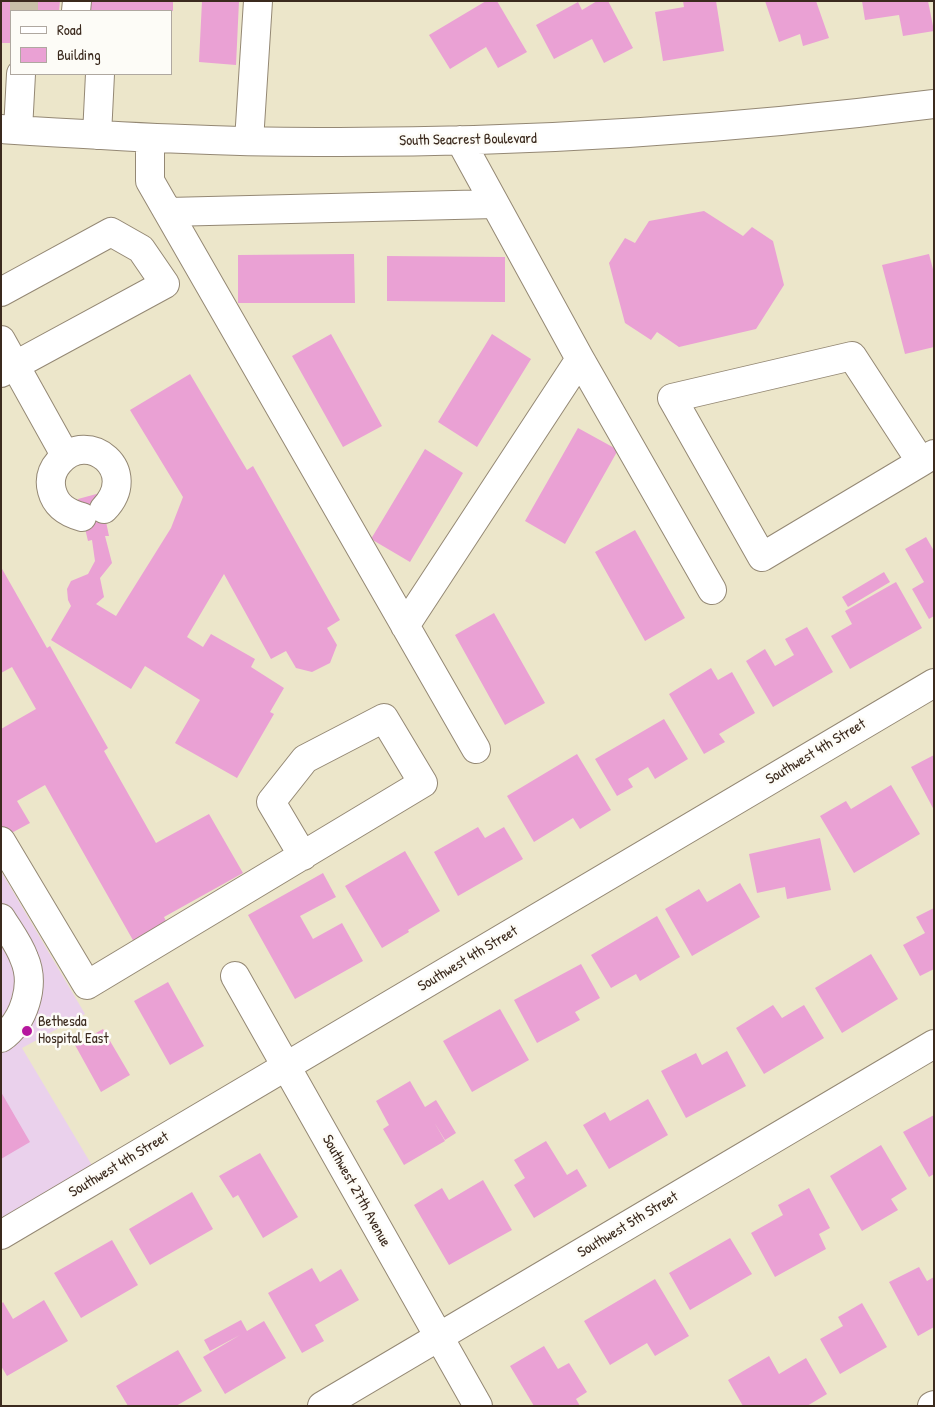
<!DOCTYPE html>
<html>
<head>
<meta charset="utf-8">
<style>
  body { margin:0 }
  #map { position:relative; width:935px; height:1407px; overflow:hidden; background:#ece6ca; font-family:"Patrick Hand",sans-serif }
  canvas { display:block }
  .frame { position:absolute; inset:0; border:2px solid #3b2a1e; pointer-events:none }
  .legend { position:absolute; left:10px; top:10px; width:162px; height:65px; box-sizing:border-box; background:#fdfcf7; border:1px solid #afa8a0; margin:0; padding:6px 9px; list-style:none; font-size:15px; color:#3b2a1e }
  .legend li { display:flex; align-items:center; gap:10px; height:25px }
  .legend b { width:25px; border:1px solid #afa8a0 }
</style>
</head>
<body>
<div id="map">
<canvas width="935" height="1407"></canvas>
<div class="frame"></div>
<ul class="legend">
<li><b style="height:6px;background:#fff"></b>Road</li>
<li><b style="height:14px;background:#eaa1d4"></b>Building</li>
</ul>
</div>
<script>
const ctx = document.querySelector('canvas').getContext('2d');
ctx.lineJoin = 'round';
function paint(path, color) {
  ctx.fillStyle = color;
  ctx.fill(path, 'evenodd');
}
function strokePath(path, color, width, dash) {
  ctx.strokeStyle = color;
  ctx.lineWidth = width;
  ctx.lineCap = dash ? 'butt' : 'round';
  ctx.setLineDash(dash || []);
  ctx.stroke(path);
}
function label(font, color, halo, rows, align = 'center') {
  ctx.font = font + ' "Patrick Hand",sans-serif';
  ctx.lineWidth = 5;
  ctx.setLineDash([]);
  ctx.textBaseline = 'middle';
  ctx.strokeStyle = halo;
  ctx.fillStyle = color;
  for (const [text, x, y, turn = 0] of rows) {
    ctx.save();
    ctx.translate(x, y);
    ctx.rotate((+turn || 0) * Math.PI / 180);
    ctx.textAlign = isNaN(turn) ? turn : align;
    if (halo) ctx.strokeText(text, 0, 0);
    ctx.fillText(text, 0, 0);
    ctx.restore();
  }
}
paint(new Path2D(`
  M 1,871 L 85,1014 L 22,1048 L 93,1167 L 1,1221 Z`), '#ead1ec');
paint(new Path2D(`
  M 1,1 L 60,1 L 59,11 L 11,11 L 11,43 L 1,43 Z
  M 88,1 L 173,1 L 173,11 L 87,11 Z
  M 202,1 L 239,1 L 236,65 L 199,62 Z
  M 486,1 L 497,1 L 527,52 L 498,68 L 486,47 L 450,69 L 429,35 Z
  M 597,1 L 608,1 L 633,48 L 604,63 L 592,39 L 554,59 L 536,25 L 578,2 L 582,10 Z
  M 683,1 L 716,1 L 724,51 L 663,61 L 655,12 L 684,7 Z
  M 765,1 L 816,1 L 829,38 L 803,46 L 800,34 L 779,42 Z
  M 862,1 L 928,1 L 934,31 L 903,36 L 899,15 L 865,20 Z
  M 704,211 L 743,236 L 752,227 L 773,241 L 784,285 L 756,329 L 679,347 L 657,332 L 651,340 L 625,323 L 609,263 L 625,238 L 635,243 L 649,221 Z
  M 354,254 L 355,303 L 238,303 L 238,255 Z
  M 929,254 L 934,273 L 934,347 L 905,354 L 882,265 Z
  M 387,256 L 505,257 L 505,302 L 387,301 Z
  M 331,334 L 382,426 L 343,447 L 292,356 Z
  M 492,334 L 531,359 L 477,447 L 438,422 Z
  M 190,374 L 247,470 L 253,466 L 340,620 L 327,628 L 337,645 L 330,663 L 312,672 L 296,668 L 286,651 L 271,659 L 224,574 L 187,637 L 203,647 L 211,634 L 255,659 L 251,667 L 284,688 L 270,712 L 274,714 L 237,778 L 175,743 L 200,700 L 145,666 L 131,689 L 51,640 L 71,606 L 68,600 L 67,589 L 71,581 L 88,574 L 95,561 L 92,540 L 88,541 L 78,499 L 100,493 L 109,536 L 105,536 L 112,563 L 100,578 L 104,597 L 96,604 L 116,616 L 171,528 L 183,497 L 130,410 Z
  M 578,428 L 618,450 L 565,544 L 525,521 Z
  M 425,449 L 463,473 L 410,562 L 371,539 Z
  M 635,530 L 685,618 L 645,641 L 595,552 Z
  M 926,537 L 934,551 L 934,616 L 929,619 L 912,589 L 924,582 L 905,549 Z
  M 1,567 L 47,648 L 50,646 L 108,748 L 104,751 L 156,843 L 209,814 L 243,873 L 164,917 L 167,923 L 134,942 L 45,785 L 17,801 L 30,823 L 4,837 L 1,832 L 1,729 L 36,709 L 12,667 L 1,673 Z
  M 884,572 L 890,582 L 848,607 L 842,597 Z
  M 896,582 L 922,628 L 850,669 L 831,636 L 852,624 L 845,611 Z
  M 494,613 L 545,703 L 505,725 L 455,635 Z
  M 807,627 L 833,672 L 773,707 L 746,661 L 765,649 L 775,666 L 794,655 L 785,639 Z
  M 711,668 L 718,680 L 732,672 L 755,713 L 719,734 L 725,742 L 704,754 L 669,694 Z
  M 664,719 L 688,759 L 655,779 L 648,767 L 628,779 L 633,787 L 617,796 L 595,759 Z
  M 577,754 L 611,810 L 580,829 L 573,818 L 534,842 L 507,796 Z
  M 934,755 L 934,810 L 911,767 Z
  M 891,785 L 920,834 L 854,873 L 820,816 L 846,801 L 851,809 Z
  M 478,827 L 485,838 L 504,827 L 523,859 L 458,896 L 434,852 Z
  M 820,838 L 831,890 L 787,899 L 785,887 L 757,893 L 749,854 Z
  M 405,851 L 440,911 L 408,930 L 409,932 L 382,948 L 345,886 Z
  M 323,873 L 336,897 L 300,916 L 313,939 L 342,923 L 363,961 L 295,999 L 248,915 Z
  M 740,883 L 760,917 L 692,956 L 665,909 L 699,889 L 707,902 Z
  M 934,908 L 934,969 L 920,976 L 903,945 L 925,933 L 916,917 Z
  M 657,916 L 680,957 L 640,981 L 636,974 L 611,988 L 591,955 Z
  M 871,954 L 898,999 L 842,1033 L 815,988 Z
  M 581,964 L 600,998 L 575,1012 L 580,1020 L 537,1043 L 514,1000 Z
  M 168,982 L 204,1046 L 170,1065 L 134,1001 Z
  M 773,1005 L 782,1018 L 804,1005 L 824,1038 L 764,1074 L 736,1028 Z
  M 500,1009 L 529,1060 L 472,1092 L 443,1041 Z
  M 103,1029 L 130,1075 L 101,1092 L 75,1045 Z
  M 727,1051 L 746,1086 L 686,1118 L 661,1071 L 696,1053 L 702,1065 Z
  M 410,1081 L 425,1107 L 436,1100 L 456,1133 L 445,1140 L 434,1122 L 445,1141 L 404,1165 L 383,1129 L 389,1125 L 376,1101 Z
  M 1,1092 L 30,1142 L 1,1159 Z
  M 648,1099 L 668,1135 L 609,1169 L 583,1125 L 605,1112 L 610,1121 Z
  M 934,1115 L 934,1174 L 929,1177 L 903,1132 Z
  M 546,1141 L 567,1175 L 577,1169 L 587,1186 L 534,1218 L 514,1185 L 525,1178 L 514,1160 Z
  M 881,1145 L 907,1189 L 891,1199 L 898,1210 L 862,1231 L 830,1176 Z
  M 260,1153 L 298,1217 L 263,1238 L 238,1195 L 233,1198 L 219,1176 Z
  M 483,1180 L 512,1230 L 449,1265 L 414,1205 L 442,1188 L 449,1200 Z
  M 809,1188 L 830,1228 L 819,1234 L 826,1249 L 775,1277 L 751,1233 L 783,1215 L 778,1205 Z
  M 192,1192 L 213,1229 L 150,1265 L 129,1229 Z
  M 730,1238 L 752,1274 L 690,1310 L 669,1273 Z
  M 112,1240 L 138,1285 L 81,1318 L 54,1273 Z
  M 919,1267 L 927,1281 L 934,1277 L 934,1327 L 918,1336 L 889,1282 Z
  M 312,1268 L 320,1282 L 341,1269 L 359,1300 L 315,1325 L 324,1341 L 302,1353 L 268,1293 Z
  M 655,1279 L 689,1336 L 655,1356 L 647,1343 L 610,1365 L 584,1321 Z
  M 44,1300 L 68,1341 L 7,1376 L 1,1366 L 1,1304 L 3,1302 L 13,1319 Z
  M 862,1303 L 887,1347 L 840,1374 L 820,1339 L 843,1326 L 838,1317 Z
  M 241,1320 L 247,1331 L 264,1321 L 286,1358 L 225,1394 L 203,1357 L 240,1335 L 210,1351 L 204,1340 Z
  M 544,1346 L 558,1369 L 569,1363 L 587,1392 L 576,1399 L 580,1406 L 534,1406 L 510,1366 Z
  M 178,1350 L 202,1391 L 176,1406 L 128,1406 L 116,1386 Z
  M 769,1356 L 779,1374 L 806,1358 L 827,1394 L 807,1406 L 743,1406 L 728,1380 Z`), '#eaa1d4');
strokePath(new Path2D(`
  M 24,11 L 24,1`), '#c9c0a8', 28, [28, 14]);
const minor = new Path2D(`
  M 76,11 L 77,1
  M 1,129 C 114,136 226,143 339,142 C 538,142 737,129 934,104
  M 18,130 L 21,74
  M 97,135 L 100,74
  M 150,139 L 150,181 L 476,749
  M 249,141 L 258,1
  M 168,212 L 495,204
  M 1,292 L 111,232 L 141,249 L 165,284 L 1,373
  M 1,340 L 65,455
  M 580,359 L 712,590
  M 921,462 L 852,356 L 672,398 L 762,557 L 921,462 L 934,454
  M 82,517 C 67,513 56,506 52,491 C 49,480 52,470 59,462 C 88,428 141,471 104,509
  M 405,626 L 580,359 L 460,140
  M 1,841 L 87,985 L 423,783 L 384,718 L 305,759 L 271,802 L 303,856
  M 1,918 C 9,931 19,944 24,958 C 36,985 24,1022 1,1038
  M 235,976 L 478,1406
  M 1,1235 L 934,683
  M 322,1406 L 934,1044
  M 932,1406 L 934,1405`);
strokePath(minor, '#948874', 30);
strokePath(minor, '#fff', 28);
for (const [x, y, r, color] of [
  [27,1031,6,"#b5179e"]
]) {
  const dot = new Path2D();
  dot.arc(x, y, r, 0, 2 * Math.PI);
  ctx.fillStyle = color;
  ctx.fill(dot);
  strokePath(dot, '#fdfcf7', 2);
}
label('15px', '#3b2a1e', '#fdfcf7', [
  ["South Seacrest Boulevard",468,140,-1],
  ["Southwest 4th Street",816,752,-31],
  ["Southwest 4th Street",468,959,-31],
  ["Southwest 4th Street",119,1165,-31],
  ["Southwest 27th Avenue",356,1191,61],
  ["Southwest 5th Street",628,1225,-31]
]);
label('15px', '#3b2a1e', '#fdfcf7', [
  ["Bethesda",38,1022],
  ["Hospital East",38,1039]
], 'left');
</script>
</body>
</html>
